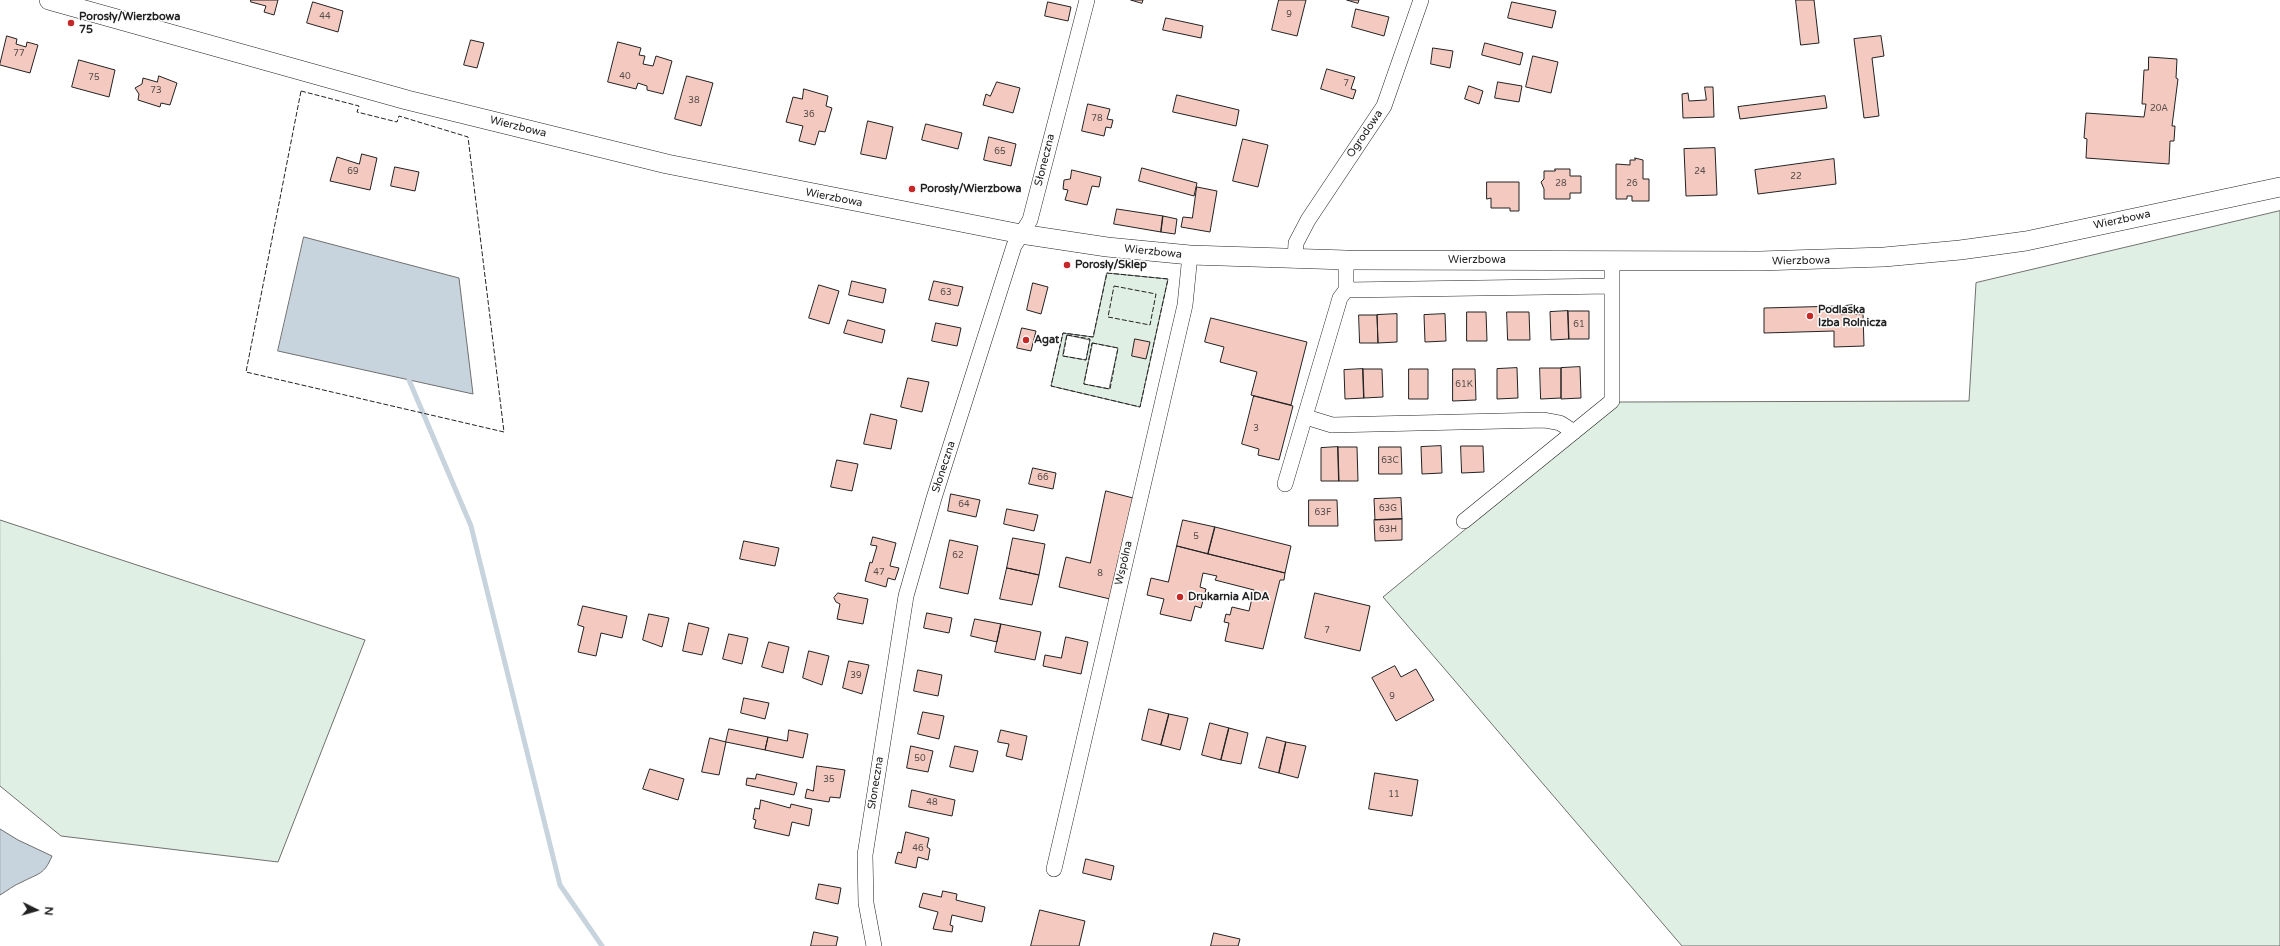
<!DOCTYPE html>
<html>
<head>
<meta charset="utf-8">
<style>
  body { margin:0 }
  #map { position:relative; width:2280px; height:946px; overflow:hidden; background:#fff; font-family:"Varela Round",sans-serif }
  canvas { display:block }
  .north { position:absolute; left:16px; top:890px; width:40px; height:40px; -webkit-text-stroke:3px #fff; paint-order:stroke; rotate:95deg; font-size:11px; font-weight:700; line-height:16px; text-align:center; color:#222 }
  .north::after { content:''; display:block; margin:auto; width:14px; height:18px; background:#222; clip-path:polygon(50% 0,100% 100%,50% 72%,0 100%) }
</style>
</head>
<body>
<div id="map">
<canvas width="2280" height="946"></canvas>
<div class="north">N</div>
</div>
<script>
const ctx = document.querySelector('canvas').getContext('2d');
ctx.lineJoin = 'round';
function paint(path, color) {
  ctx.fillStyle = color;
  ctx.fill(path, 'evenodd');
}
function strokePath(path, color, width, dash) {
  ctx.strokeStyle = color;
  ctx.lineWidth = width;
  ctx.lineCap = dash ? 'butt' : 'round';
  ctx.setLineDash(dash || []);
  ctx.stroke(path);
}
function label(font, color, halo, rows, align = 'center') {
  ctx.font = font + ' "Varela Round",sans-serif';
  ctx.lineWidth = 3;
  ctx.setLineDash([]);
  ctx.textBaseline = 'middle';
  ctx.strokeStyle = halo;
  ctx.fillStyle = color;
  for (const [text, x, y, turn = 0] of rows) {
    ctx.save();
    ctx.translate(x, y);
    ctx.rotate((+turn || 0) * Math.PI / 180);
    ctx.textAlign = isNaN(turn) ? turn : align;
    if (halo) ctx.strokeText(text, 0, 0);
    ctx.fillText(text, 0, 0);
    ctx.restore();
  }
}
const green = new Path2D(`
  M 2280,211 L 2280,946 L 1682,946 L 1383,597 L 1620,402 L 1969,401 L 1976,283 Z
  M 1107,273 L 1168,279 L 1140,407 L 1051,386 L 1063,333 L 1093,337 ZM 1067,335 L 1090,340 L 1086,360 L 1063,356 ZM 1093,343 L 1118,348 L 1109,389 L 1084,384 Z
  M 0,520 L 365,640 L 278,862 L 61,836 L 0,786 Z`);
paint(green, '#e0efe3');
strokePath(green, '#6f6f6f', 1);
const water = new Path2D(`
  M 304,237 L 459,278 L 473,394 L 278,351 Z
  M 0,829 L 18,840 L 52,856 C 44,875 39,873 22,882 C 14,885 7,891 0,895 Z`);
paint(water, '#c7d3dd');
strokePath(water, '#6f6f6f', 1);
strokePath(new Path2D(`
  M 409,380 L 471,526 L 560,885 L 602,946`), '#c7d3dd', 5);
const building = new Path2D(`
  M 251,0 L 278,0 L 274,15 L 264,12 L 266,6 L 251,2 Z
  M 1131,0 L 1143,0 L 1142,3 Z
  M 1279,0 L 1306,0 L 1297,36 L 1272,30 Z
  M 1347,0 L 1359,0 L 1358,3 Z
  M 1796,0 L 1814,0 L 1819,43 L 1801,45 Z
  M 313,2 L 343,11 L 338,32 L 307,23 Z
  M 1048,2 L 1071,7 L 1068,21 L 1045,16 Z
  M 1512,2 L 1556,11 L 1552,28 L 1508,18 Z
  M 1356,9 L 1389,17 L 1384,36 L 1352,27 Z
  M 1166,18 L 1203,26 L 1201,38 L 1163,30 Z
  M 7,36 L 17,39 L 16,44 L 26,47 L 27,42 L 38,45 L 30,73 L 0,65 Z
  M 1881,36 L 1884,56 L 1872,58 L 1879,116 L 1864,118 L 1854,39 Z
  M 471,40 L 484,43 L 477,68 L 464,65 Z
  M 618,42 L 641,48 L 639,55 L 645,56 L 643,64 L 653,66 L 656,56 L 672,61 L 663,94 L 647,90 L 647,86 L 638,83 L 636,89 L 608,82 Z
  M 1485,43 L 1523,53 L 1520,65 L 1482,55 Z
  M 1433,48 L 1453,51 L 1450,68 L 1431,64 Z
  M 1533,56 L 1558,62 L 1551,93 L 1526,87 Z
  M 2149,57 L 2177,59 L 2176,78 L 2178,79 L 2172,126 L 2175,126 L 2174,141 L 2170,141 L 2169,164 L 2086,158 L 2087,139 L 2084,138 L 2086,113 L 2144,117 L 2146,104 L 2142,104 L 2144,70 L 2148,70 Z
  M 79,60 L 115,70 L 109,97 L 72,87 Z
  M 1327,69 L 1355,77 L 1351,89 L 1356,90 L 1353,99 L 1321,89 Z
  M 159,76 L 177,83 L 170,105 L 161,103 L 160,107 L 138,100 L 139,94 L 135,88 L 142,84 L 143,78 L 157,82 Z
  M 687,76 L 713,83 L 701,126 L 675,119 Z
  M 997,82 L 1020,88 L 1013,113 L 983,105 L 986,94 L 990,96 Z
  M 1498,82 L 1522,86 L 1519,102 L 1495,98 Z
  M 1469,86 L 1483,91 L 1479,104 L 1465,99 Z
  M 1705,87 L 1713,87 L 1714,117 L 1683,118 L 1682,94 L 1688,93 L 1689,101 L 1706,100 Z
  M 804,89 L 828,96 L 826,106 L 832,108 L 825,132 L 819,131 L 815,145 L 799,141 L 803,126 L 786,122 L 793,97 L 802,99 Z
  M 1177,95 L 1239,110 L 1236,126 L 1173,112 Z
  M 1825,96 L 1827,108 L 1740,119 L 1738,107 Z
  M 1088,104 L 1110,109 L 1107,119 L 1113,120 L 1111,128 L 1106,127 L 1104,136 L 1082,131 Z
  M 868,121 L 893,127 L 886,159 L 861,154 Z
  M 926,124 L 962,133 L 958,149 L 922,140 Z
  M 989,137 L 1016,144 L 1011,166 L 984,160 Z
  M 1243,139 L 1268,145 L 1258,187 L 1233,181 Z
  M 1715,148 L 1717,195 L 1686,196 L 1684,149 Z
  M 362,154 L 377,158 L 370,190 L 330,181 L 337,157 L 359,164 Z
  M 1635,158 L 1643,160 L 1643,179 L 1649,179 L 1649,201 L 1632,201 L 1632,196 L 1627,196 L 1627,199 L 1616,199 L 1616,164 L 1630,165 L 1630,160 L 1635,160 Z
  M 1834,159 L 1836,184 L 1758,194 L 1755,170 Z
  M 395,167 L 419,172 L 415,191 L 391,186 Z
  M 1142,168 L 1197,183 L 1194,196 L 1139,181 Z
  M 1555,169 L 1570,169 L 1570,176 L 1581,176 L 1581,193 L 1570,193 L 1570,199 L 1544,199 L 1544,189 L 1541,182 L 1544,179 L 1544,171 L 1555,171 Z
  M 1072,170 L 1101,177 L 1099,187 L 1092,186 L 1087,205 L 1065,200 L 1068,190 L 1063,189 L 1064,180 L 1070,179 Z
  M 1487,182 L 1519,182 L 1519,211 L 1510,211 L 1510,208 L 1491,208 L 1491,198 L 1487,199 Z
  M 1197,187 L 1217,191 L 1210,232 L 1181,227 L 1183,217 L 1192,218 Z
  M 1117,209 L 1163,216 L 1161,232 L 1114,224 Z
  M 1163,216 L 1177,219 L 1175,234 L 1161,232 Z
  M 852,281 L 886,289 L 883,303 L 849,295 Z
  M 934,281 L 963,287 L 958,306 L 929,300 Z
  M 1033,283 L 1048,287 L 1041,314 L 1027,310 Z
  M 819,285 L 839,291 L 829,324 L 809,318 Z
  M 1853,305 L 1854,314 L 1863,314 L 1864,346 L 1834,347 L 1834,331 L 1764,333 L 1764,308 L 1840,306 L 1840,314 L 1846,314 L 1845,306 Z
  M 1568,311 L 1569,339 L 1551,340 L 1550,312 Z
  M 1568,311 L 1589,311 L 1589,339 L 1569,339 Z
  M 1467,312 L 1486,312 L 1487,341 L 1467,341 Z
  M 1507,312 L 1529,312 L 1530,340 L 1508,340 Z
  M 1397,314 L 1397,342 L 1378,343 L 1377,315 Z
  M 1445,314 L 1446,341 L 1425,342 L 1424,315 Z
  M 1359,315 L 1377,315 L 1378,343 L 1360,343 Z
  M 1211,318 L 1307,342 L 1291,405 L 1251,395 L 1257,372 L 1220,362 L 1224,347 L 1205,342 Z
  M 848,320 L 885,330 L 882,343 L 844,333 Z
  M 936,323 L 961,328 L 957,346 L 932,341 Z
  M 1022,328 L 1036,331 L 1031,351 L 1017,348 Z
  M 1135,339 L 1150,342 L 1146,359 L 1132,356 Z
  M 1580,367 L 1581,398 L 1561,399 L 1561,368 Z
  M 1517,368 L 1518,398 L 1497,399 L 1497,369 Z
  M 1540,368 L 1561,368 L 1561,398 L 1541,399 Z
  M 1363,369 L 1382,369 L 1383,397 L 1364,398 Z
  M 1363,369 L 1364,398 L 1345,399 L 1344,370 Z
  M 1409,369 L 1428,369 L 1428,399 L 1409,399 Z
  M 1453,369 L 1475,369 L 1476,400 L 1453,401 Z
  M 908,378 L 929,382 L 922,412 L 901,407 Z
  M 1254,396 L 1293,406 L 1279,460 L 1258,455 L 1259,449 L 1242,444 Z
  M 871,414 L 897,420 L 891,449 L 864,444 Z
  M 1441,446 L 1442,473 L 1422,474 L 1421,447 Z
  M 1461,446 L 1483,446 L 1484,472 L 1462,473 Z
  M 1338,447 L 1339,481 L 1321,481 L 1321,448 Z
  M 1338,447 L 1357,447 L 1358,481 L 1339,481 Z
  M 1379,447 L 1401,447 L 1402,474 L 1379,474 Z
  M 837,460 L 858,464 L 852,491 L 831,487 Z
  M 1033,468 L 1056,473 L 1053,489 L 1029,484 Z
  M 1106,491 L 1133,498 L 1110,599 L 1059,587 L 1066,557 L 1090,563 Z
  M 951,494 L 980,500 L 976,517 L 948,511 Z
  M 1401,498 L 1402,519 L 1375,520 L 1374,499 Z
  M 1309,500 L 1337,500 L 1338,526 L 1309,526 Z
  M 1007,509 L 1038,515 L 1034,531 L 1004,524 Z
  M 1402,519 L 1402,540 L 1375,541 L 1374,520 Z
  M 1183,520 L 1215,527 L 1208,554 L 1177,546 Z
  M 1215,527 L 1291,546 L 1285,573 L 1208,554 Z
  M 873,537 L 896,543 L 890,566 L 899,568 L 895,580 L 888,578 L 886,587 L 865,581 L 870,562 L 872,563 L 877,546 L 871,545 Z
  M 1013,538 L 1045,544 L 1039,575 L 1007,568 Z
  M 950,540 L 978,546 L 968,594 L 940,588 Z
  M 744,541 L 779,548 L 775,566 L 740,559 Z
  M 1177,546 L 1285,573 L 1284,580 L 1280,580 L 1263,649 L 1225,641 L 1229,623 L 1224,622 L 1226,614 L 1230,615 L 1232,607 L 1249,611 L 1254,590 L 1215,580 L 1217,576 L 1203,573 L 1200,587 L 1206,589 L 1201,608 L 1195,606 L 1191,621 L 1160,614 L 1164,599 L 1147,595 L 1151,578 L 1168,582 Z
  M 1007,568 L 1039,575 L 1032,605 L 1000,599 Z
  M 838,593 L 868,599 L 863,624 L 837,619 L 840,604 L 836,602 L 834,598 Z
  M 1315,593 L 1370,606 L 1360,651 L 1305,638 Z
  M 583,606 L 627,616 L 622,638 L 601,633 L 596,656 L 578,652 L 584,627 L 578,625 Z
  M 927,613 L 952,618 L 949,633 L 924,628 Z
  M 649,614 L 669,618 L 662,647 L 643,640 Z
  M 975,619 L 1001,624 L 997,642 L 971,636 Z
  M 689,623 L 709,628 L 702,655 L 683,651 Z
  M 1001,624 L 1041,632 L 1035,660 L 995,652 Z
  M 729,634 L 748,638 L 742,664 L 723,659 Z
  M 1066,637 L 1088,642 L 1081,674 L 1043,666 L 1045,655 L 1061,658 Z
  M 769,642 L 789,647 L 783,673 L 762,667 Z
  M 809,651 L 829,656 L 822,685 L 803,678 Z
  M 849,661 L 869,665 L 862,694 L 843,688 Z
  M 1395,666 L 1401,677 L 1416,669 L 1434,700 L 1396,721 L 1372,678 Z
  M 918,670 L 942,675 L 938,696 L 914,691 Z
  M 744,698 L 769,703 L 765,719 L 741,713 Z
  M 1149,709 L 1169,714 L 1161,745 L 1142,740 Z
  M 923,712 L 944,716 L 939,739 L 918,734 Z
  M 1169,714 L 1188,718 L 1180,750 L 1161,745 Z
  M 1210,723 L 1229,728 L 1221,760 L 1202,755 Z
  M 1229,728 L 1248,733 L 1241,764 L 1221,760 Z
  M 729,729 L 768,737 L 765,750 L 726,742 Z
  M 789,730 L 808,734 L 803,758 L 765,750 L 768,737 L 787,741 Z
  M 1001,730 L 1027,736 L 1022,760 L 1006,756 L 1009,744 L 998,742 Z
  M 1267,737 L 1286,742 L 1279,773 L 1259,768 Z
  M 710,738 L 726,742 L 719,775 L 702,772 Z
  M 1286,742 L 1306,746 L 1298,778 L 1279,773 Z
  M 911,746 L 933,751 L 928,772 L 907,768 Z
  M 955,746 L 978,751 L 973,772 L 950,767 Z
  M 817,766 L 845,770 L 840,798 L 830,797 L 829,802 L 805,798 L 807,789 L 813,791 Z
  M 650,769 L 684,779 L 678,800 L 643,789 Z
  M 1375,773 L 1418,780 L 1412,816 L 1369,809 Z
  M 757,774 L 797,783 L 794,795 L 746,785 L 747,778 L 755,779 Z
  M 912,790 L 955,800 L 952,816 L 909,807 Z
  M 761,800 L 790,808 L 791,804 L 812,809 L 809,826 L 792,822 L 789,836 L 754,828 L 756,820 L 753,819 L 755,808 L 759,809 Z
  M 906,832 L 929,838 L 927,847 L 930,849 L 928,860 L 918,857 L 916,868 L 895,863 L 898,852 L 901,853 Z
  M 1086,859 L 1114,866 L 1111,880 L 1083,873 Z
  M 819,884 L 841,888 L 838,904 L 816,899 Z
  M 943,891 L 957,894 L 956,900 L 985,907 L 982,922 L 952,915 L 950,925 L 953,926 L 952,932 L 933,929 L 938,912 L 919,907 L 923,893 L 941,897 Z
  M 1040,910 L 1085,921 L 1079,946 L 1031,946 Z
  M 814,932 L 838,937 L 836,946 L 811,946 Z
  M 1214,933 L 1240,939 L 1238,946 L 1211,946 Z`);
paint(building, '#f3c9c0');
strokePath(building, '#222', 1);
const minor = new Path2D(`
  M 1295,260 L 1296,243 L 1308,220 L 1384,106 L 1421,0
  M 1612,261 L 1612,286
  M 1346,290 L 1346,260
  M 1306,417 L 1332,425 L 1544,420 L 1560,423 L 1574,432
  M 1285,484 L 1340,298 L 1346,290 L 1612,286 L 1612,401 L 1464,521
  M 1054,869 L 1185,305 L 1190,255
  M 874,946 L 866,903 L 865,855 L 906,596 L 934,498 L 1014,246 L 1030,220 L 1087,0`);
const tertiary = new Path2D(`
  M 49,0 L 407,100 L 667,164 L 1021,234 L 1107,247 L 1190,255 L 1346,260 L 1760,261 L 1884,257 L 1960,250 L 2026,241 L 2280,187`);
strokePath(minor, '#222', 16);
strokePath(tertiary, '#222', 20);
strokePath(minor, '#fff', 15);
strokePath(tertiary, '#fff', 19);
strokePath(new Path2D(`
  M 301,91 L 359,106 L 357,112 L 397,122 L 399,116 L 468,137 L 504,432 L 246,372 Z
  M 1107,273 L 1168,279 L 1140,407 L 1051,386 L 1063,333 L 1093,337 Z
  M 1114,286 L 1156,294 L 1150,325 L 1108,317 Z
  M 1067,335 L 1090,339 L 1086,360 L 1063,356 Z
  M 1092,343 L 1118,348 L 1110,389 L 1084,384 Z`), '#222', 1, [5, 2]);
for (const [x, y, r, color] of [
  [71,23,4,"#c62828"],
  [912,189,4,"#c62828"],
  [1067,265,4,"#c62828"],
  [1810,316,4,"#c62828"],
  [1026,340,4,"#c62828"],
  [1180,597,4,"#c62828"]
]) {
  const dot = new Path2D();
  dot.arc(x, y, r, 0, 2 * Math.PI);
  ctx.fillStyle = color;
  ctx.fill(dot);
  strokePath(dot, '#fff', 1.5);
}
label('9px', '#564c4a', null, [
  ["9",1289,15],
  ["44",325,17],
  ["77",19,54],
  ["40",625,77],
  ["75",94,78],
  ["7",1346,84],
  ["73",156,91],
  ["38",694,101],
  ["20A",2159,109],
  ["36",809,115],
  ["78",1097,119],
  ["65",1000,152],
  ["69",353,172],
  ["24",1700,172],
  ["22",1796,177],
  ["28",1561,184],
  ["26",1632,184],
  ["63",946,293],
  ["61",1579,325],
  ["61K",1464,385],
  ["3",1256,429],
  ["63C",1390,461],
  ["66",1043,478],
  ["64",964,505],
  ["63G",1388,509],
  ["63F",1323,513],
  ["63H",1388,530],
  ["5",1196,537],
  ["62",958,556],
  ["47",879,573],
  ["8",1100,574],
  ["7",1327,631],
  ["39",856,676],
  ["9",1392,697],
  ["50",920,759],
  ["35",829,780],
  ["11",1394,795],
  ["48",932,803],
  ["46",918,849]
]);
label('bold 11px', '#222', '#fff', [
  ["Porosły/Wierzbowa",79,17],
  ["75",79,30],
  ["Porosły/Wierzbowa",920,189],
  ["Porosły/Sklep",1075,265],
  ["Podlaska",1818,310],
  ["Izba Rolnicza",1818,323],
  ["Agat",1034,340],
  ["Drukarnia AIDA",1188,597]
], 'left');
label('11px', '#222', '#fff', [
  ["Wierzbowa",518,127,14],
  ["Ogrodowa",1365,134,-56],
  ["Słoneczna",1045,160,-76],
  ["Wierzbowa",834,198,11],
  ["Wierzbowa",2122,220,-12],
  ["Wierzbowa",1153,252,6],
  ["Wierzbowa",1477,260],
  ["Wierzbowa",1801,261,-1],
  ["Słoneczna",944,467,-72],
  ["Wspólna",1124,563,-77],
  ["Słoneczna",876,783,-81]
]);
</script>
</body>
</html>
